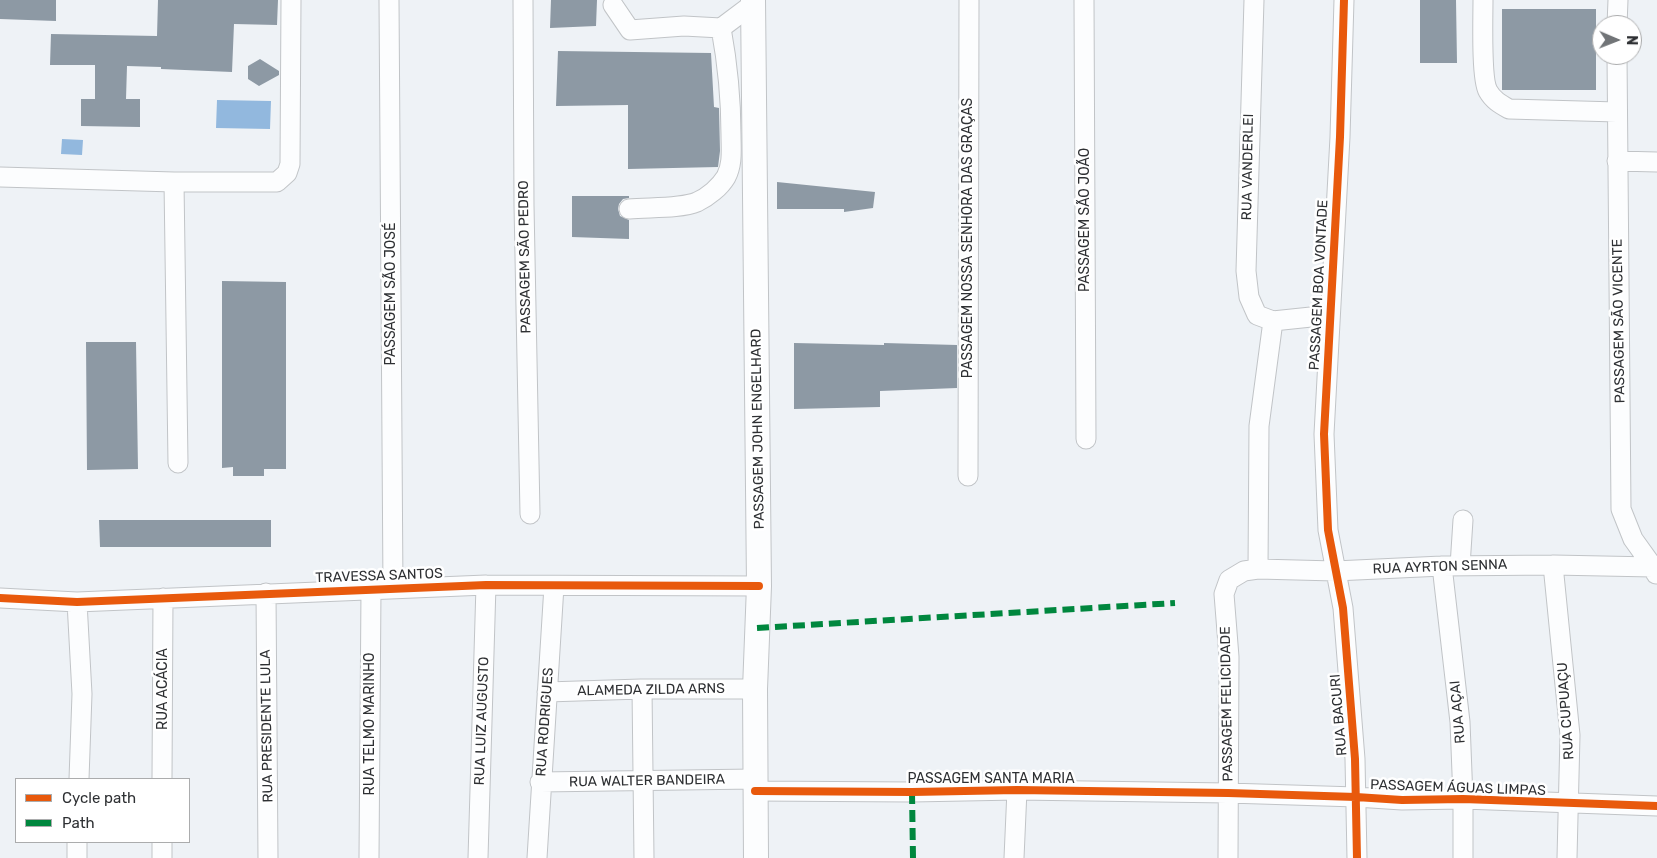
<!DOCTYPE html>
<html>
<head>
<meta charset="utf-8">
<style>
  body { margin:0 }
  #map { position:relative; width:1657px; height:858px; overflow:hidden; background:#eef2f6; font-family:Rubik,sans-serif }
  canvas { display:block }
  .legend { position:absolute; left:15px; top:778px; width:175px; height:65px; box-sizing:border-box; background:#fff; border:1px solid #abacad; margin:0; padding:6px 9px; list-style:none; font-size:15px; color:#2e3033 }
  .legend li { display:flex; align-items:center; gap:10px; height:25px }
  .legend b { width:25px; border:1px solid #abacad }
  .north { position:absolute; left:1592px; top:15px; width:50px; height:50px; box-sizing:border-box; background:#fff; border:1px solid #abacad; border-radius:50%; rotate:91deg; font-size:14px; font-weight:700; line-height:20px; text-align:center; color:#2e3033 }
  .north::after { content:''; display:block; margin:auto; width:18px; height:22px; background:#717477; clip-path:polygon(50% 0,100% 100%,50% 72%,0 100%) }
</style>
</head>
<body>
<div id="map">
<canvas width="1657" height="858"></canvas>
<ul class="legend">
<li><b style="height:6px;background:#e8590c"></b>Cycle path</li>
<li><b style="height:6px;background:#00873e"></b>Path</li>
</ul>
<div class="north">N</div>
</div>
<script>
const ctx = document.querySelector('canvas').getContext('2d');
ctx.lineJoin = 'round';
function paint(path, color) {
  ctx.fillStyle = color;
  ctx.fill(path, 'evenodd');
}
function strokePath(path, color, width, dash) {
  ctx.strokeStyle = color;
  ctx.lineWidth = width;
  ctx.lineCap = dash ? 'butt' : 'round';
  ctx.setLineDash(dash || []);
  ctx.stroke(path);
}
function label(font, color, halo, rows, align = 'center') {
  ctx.font = font + ' Rubik,sans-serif';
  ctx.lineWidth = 5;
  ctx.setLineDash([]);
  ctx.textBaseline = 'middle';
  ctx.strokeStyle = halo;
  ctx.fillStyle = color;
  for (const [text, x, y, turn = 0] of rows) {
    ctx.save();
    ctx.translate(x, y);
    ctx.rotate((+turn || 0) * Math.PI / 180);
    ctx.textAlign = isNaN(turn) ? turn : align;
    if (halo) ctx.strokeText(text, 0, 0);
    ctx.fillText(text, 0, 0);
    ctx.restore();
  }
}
paint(new Path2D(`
  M 217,100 L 271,101 L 270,129 L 216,128 Z
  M 62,139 L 83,140 L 82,155 L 61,154 Z`), '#92b8de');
paint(new Path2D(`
  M 0,0 L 56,0 L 56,21 L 0,19 Z
  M 158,0 L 278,0 L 277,25 L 234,24 L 232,72 L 161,69 L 161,67 L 127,66 L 126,99 L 140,99 L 140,127 L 81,126 L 81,99 L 95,99 L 95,65 L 50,65 L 51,34 L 157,36 Z
  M 551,0 L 597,0 L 596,26 L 550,28 Z
  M 1420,0 L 1456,0 L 1457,63 L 1420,63 Z
  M 1502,9 L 1596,9 L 1596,90 L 1502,90 Z
  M 558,51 L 711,53 L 714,107 L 719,108 L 720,151 L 718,167 L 628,169 L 628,105 L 556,106 Z
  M 260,59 L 279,71 L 279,75 L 259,86 L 248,79 L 248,66 Z
  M 777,182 L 875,192 L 873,208 L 844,212 L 844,209 L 777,209 Z
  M 572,196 L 629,196 L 629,198 L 623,199 L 619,204 L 618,209 L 620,216 L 629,220 L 629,239 L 572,237 Z
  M 222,281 L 286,282 L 286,469 L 264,469 L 264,476 L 233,476 L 233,467 L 222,468 Z
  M 86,342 L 136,342 L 138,469 L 87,470 Z
  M 794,343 L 884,345 L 884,343 L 957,345 L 957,388 L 880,391 L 880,407 L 794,409 Z
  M 99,520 L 271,520 L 271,547 L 100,547 Z`), '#8d99a4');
const minor = new Path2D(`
  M 389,0 L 393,588
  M 523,0 L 524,205 L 530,514
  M 1084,0 L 1086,439
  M 1254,0 L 1246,271 L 1249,297 L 1257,315 L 1273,321 L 1330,315
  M 1344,0 L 1340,137 L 1324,434 L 1328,530 L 1343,608 L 1355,759 L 1357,858
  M 1483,0 C 1483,17 1481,79 1488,91 C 1493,100 1500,104 1509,109 L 1617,112
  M 613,5 L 630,30 L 684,26 L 721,28 L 753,4
  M 1617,25 L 1618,0
  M 1617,55 L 1621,509 L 1633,539 L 1653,567 L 1656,574
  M 1617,161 L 1657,162
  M 0,177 L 174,182 L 277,182 L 287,173 L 290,164 L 291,0
  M 174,182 L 178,463
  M 629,209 C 648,207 680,209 697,202 C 708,197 720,187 726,177 C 733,164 731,149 731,135 C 731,97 728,66 721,28
  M 968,476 L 969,0
  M 1553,565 L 1570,735 L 1567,858
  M 1442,566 L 1460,722 L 1463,799 L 1463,858
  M 1460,566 L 1463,520
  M 1258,569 L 1259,426 L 1273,321
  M 266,593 L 268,858
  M 0,598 L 77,602 L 486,585 L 759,586
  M 77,602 L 82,694 L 79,779
  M 642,689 L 644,858
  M 547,692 L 641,689 L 755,689
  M 162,779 L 163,598
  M 540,782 L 754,779
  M 755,791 L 912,792 L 1017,790 L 1228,793 L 1356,797 L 1402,800 L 1463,799 L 1657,806
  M 77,858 L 77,842
  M 162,858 L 162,842
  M 369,858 L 371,589
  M 478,858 L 486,585
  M 537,858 L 554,586
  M 1014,858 L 1017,790
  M 1228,858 L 1229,657 L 1224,594 L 1229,580 L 1244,571 L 1258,569 L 1335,571 L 1442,566 L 1553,565 L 1653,567`);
const major = new Path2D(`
  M 753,0 L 759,586 L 755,689 L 756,858`);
strokePath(minor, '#c1c4c7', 21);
strokePath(major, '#c1c4c7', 26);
strokePath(minor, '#fcfdfe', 19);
strokePath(major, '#fcfdfe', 24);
strokePath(new Path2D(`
  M 757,628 L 1175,603
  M 912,792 L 913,858`), '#00873e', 6, [12, 6]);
strokePath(new Path2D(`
  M 1344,0 L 1340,137 L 1324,434 L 1328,530 L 1343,608 L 1355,759 L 1357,858
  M 0,598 L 77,602 L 486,585 L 759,586
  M 755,791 L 912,792 L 1017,790 L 1228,793 L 1356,797 L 1402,800 L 1463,799 L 1657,806`), '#e8590c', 8);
label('14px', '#2e3033', '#fff', [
  ["RUA VANDERLEI",1248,167,-89],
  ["PASSAGEM SÃO JOÃO",1085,220,-90],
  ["PASSAGEM NOSSA SENHORA DAS GRAÇAS",968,238,-90],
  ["PASSAGEM SÃO PEDRO",525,257,-91],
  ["PASSAGEM BOA VONTADE",1319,285,-87],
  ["PASSAGEM SÃO JOSÉ",391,294,-90],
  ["PASSAGEM SÃO VICENTE",1619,321,-91],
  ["PASSAGEM JOHN ENGELHARD",758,429,-91],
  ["RUA AYRTON SENNA",1440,567,-2],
  ["TRAVESSA SANTOS",379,576,-2],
  ["RUA ACÁCIA",163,689,-90],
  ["ALAMEDA ZILDA ARNS",651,690,-1],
  ["PASSAGEM FELICIDADE",1227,704,-91],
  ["RUA CUPUAÇU",1566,711,-94],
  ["RUA AÇAI",1458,712,-95],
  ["RUA BACURI",1339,715,-95],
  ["RUA LUIZ AUGUSTO",482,721,-88],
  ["RUA RODRIGUES",545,722,-86],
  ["RUA TELMO MARINHO",370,724,-90],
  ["RUA PRESIDENTE LULA",267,726,-91],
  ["PASSAGEM SANTA MARIA",991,779],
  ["RUA WALTER BANDEIRA",647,781,-1],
  ["PASSAGEM ÁGUAS LIMPAS",1458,788,2]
]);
</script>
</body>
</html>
